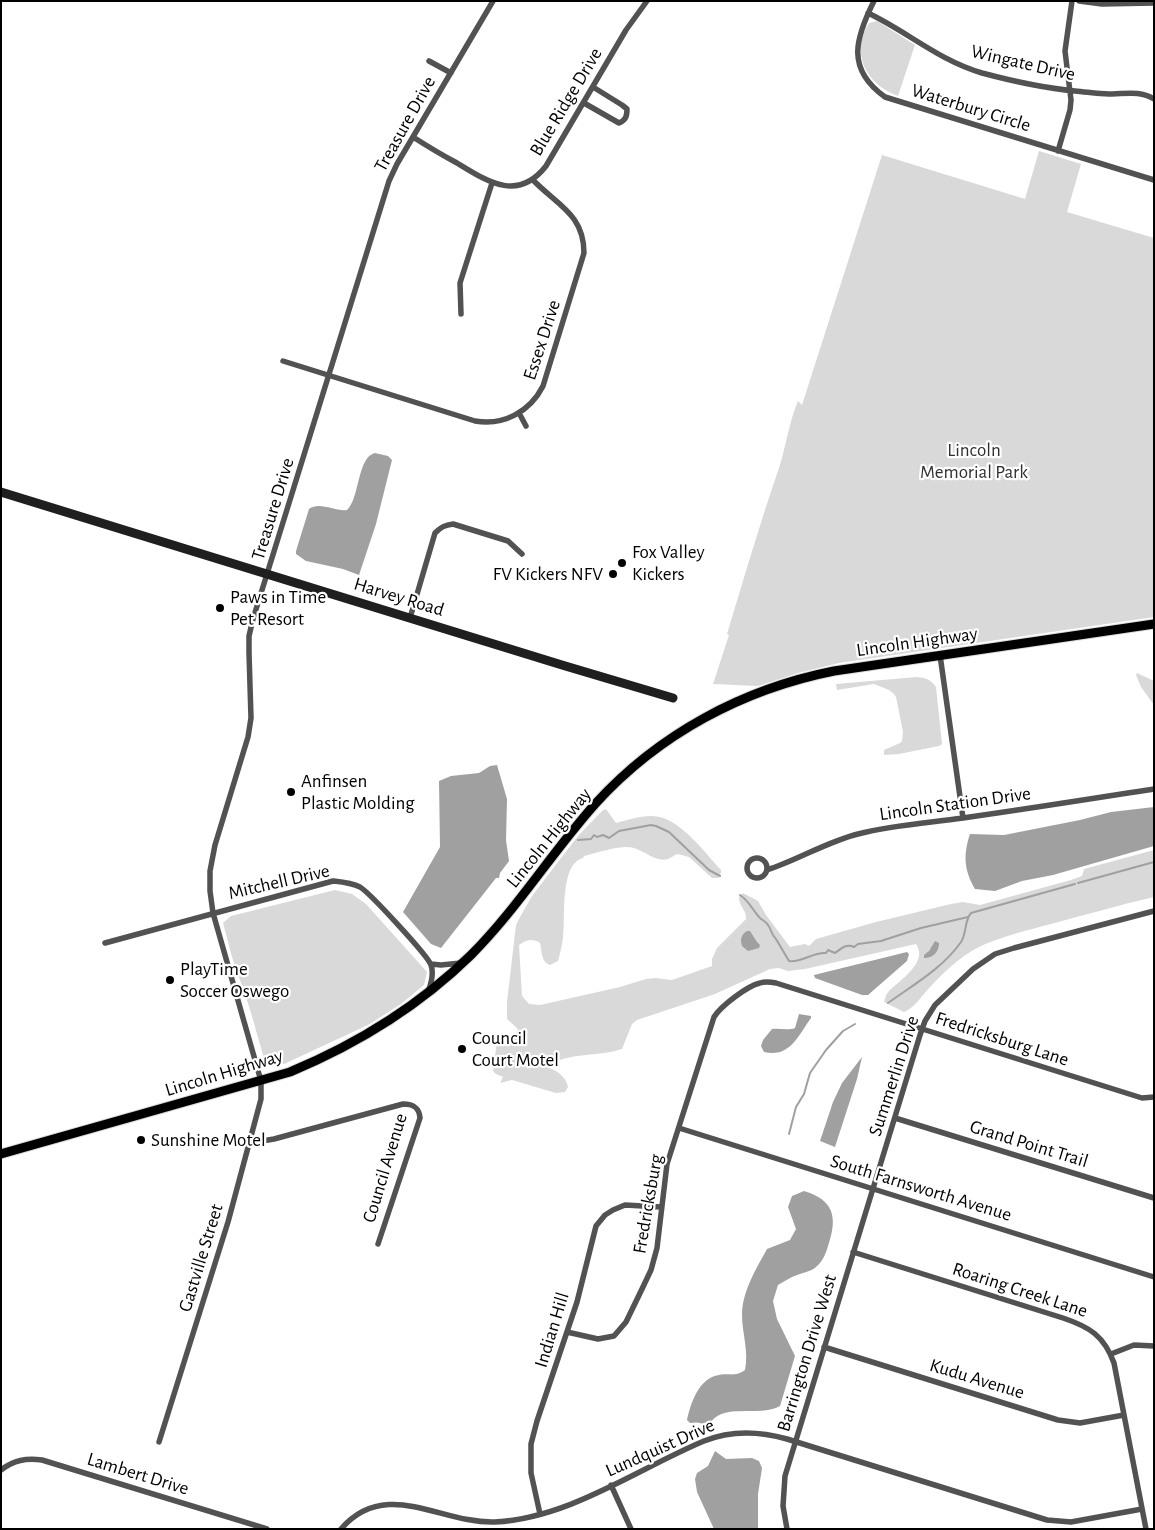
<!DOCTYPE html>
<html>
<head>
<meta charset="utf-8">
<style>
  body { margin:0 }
  #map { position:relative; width:1155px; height:1530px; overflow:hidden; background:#fff; font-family:"Alegreya Sans",sans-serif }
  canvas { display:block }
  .frame { position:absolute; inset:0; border:2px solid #000; pointer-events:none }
</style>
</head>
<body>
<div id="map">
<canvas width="1155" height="1530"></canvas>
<div class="frame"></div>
</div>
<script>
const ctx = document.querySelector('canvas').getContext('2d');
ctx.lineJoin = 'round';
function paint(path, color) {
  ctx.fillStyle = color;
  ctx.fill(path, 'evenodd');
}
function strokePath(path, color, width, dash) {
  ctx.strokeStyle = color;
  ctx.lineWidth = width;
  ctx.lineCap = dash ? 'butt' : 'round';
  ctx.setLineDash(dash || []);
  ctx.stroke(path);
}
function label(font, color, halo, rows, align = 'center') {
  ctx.font = font + ' "Alegreya Sans",sans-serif';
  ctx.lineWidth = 4.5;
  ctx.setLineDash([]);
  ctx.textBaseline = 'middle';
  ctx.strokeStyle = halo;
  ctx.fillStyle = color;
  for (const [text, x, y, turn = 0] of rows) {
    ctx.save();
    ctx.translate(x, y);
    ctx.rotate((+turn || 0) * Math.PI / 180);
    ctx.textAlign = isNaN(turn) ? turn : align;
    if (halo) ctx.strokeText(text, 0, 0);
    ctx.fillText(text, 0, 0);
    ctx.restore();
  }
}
paint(new Path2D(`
  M 877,21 L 915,45 L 898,96 C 866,84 850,54 869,23 Z
  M 1039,151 L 1081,164 L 1067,212 L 1154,238 L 1154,617 L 839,663 L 798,673 L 758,686 L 713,684 L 729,635 L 727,634 C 744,578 760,523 779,468 C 786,446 789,422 798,401 L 802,405 L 882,155 L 1025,199 Z
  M 1137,673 L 1154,681 L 1154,705 L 1141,687 L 1136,675 Z
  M 917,677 C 926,678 930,679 936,687 L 942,744 L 939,746 L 899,754 L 884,755 L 884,750 L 900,743 L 902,741 L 903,732 L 896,697 L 894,694 L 889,690 L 874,684 L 837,690 L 836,684 Z
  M 606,809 L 616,823 C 627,820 639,816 651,816 C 678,815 704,852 721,870 L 721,873 L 718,878 L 712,878 L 689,857 L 678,854 C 674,855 671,858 668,859 C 653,863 643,847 627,847 C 613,847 597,853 584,856 L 583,858 C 559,864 566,919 563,938 C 562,946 560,953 558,961 L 550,965 C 541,962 542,952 540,943 C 532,938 527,940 519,945 L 522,996 L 529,1004 L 540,1005 L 620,987 L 646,979 L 656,978 L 672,980 L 712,966 L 712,959 L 717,948 L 746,919 C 747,910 739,907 739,897 L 743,893 L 758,901 L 766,915 L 790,947 L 805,944 L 809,946 L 816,939 L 876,922 L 951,904 L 963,902 L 980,905 L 1071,880 L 1082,876 L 1084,869 L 1154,850 L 1154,897 C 1119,905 1085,915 1051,924 C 1025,931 998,937 975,949 C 959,958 943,973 931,986 C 922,995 916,1007 904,1012 L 884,1002 C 885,998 886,994 889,991 C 899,981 929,962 916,944 L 805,969 L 788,971 L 779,968 L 770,969 L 715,994 L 637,1020 L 632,1024 L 622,1049 C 599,1057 573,1052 551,1064 L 549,1068 C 558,1071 566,1077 568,1087 L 565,1092 L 556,1093 L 512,1080 L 500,1083 L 503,1077 L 496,1074 L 493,1071 L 497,1041 L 514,1036 L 518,1029 L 507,1019 L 507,1002 L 516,925 L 520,917 L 532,896 L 551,871 L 578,836 L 603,810 Z
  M 335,890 L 352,894 L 366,904 L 427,972 L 424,985 L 401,1004 L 368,1025 L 284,1064 L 273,1065 L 266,1060 L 263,1055 L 249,1006 L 232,957 L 223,923 L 231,916 Z`), '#d9d9d9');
paint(new Path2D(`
  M 375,453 L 388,456 L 392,460 L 376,524 L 359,575 L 343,569 L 306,561 L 296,554 L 296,551 L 309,509 C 320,501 335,512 347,510 C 360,498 357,457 375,453 Z
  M 497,765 L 507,799 L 506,840 L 509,861 L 500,873 L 499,878 L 496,878 L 441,948 L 431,944 L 403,912 L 440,847 L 439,781 L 451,776 L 479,773 L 490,766 Z
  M 1154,807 L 1154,846 L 1053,875 L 1022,881 L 995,891 L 975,889 C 964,870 963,855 970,834 L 1004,835 L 1080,820 L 1111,812 Z
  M 747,931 L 750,931 L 757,942 L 760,945 L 759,948 L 748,951 L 742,946 C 740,939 741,935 747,931 Z
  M 935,941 L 939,943 C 939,952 933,958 924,958 L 924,955 L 929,951 Z
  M 907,952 L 909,954 L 907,961 L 868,995 L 862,995 L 815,978 L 814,975 Z
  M 799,1014 L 811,1016 L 811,1018 C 798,1036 790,1058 764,1052 L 761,1046 L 763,1040 L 772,1029 C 780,1028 788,1031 795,1028 Z
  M 862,1057 L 857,1079 L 835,1147 L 820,1141 L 833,1102 L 842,1083 Z
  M 804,1191 C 834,1200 838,1217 828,1246 C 826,1253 823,1261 817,1266 C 812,1272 800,1273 792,1277 C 788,1279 783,1282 778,1285 L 773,1301 L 777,1319 L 795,1356 L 780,1406 C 759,1418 719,1401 709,1426 L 706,1427 C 702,1422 697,1422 690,1423 L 687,1420 C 691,1402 699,1378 719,1375 C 730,1373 736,1377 745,1370 C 749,1351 742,1333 742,1315 C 742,1292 756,1269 767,1249 L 790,1240 L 796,1229 L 788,1207 L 792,1196 Z
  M 715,1451 L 726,1459 L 752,1458 L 759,1461 L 762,1468 L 758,1494 L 758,1529 L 714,1529 L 697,1492 L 695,1479 L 697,1473 L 708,1466 Z`), '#a0a0a0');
strokePath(new Path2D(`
  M 578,840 L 591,839 L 594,835 L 597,837 L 603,835 L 609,838 L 619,831 L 651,825 L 656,826 L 669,832 L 709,870 L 720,876
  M 525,871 L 544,851 L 547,851
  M 1078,883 L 1154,862
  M 740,895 C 749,901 752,909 759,917 C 761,920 766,921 768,925 C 772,930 771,935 776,939 L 789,961 C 801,963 813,952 826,953 L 828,950 L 835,953 C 841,949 846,943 854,947 L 858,944 L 881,941 L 921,928 L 968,917
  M 888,1003 C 913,985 943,968 961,942 C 967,933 964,921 971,913 L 1075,884
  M 789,1134 L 796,1107 L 804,1094 L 810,1073 L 826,1050 L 843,1031 L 855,1024`), '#a0a0a0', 2);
const primary = new Path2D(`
  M 1,1154 L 290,1072 C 357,1044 419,1006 471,955 C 517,909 552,852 596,803 C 659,734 743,689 834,671 L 1154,624`);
strokePath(primary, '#dbdbdb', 11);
strokePath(new Path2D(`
  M 874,1 C 855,39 846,69 885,97 L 1154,180
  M 1079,1 L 1102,4 L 1154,3
  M 868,13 C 908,32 938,60 982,73 C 1012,81 1044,88 1075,91 C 1087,92 1098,94 1109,94 C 1125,94 1140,90 1154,99
  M 429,61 L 451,73
  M 584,103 L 619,123 C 626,120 627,116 627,109 L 622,105 L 593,87
  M 413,137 C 427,146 442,155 457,163 C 488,182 518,202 546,166 L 626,30 L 647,1
  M 1058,151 L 1070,110 L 1071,100 L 1065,51 L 1072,1
  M 461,314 L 460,283 L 492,183
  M 283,361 L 475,421 C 503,426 530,412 543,386 L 584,253 C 584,214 557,205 533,180
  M 519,413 L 526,426
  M 410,618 L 435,533 C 441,527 445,525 453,524 L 508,541 L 522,554
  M 940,655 L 963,818
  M747 868a10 10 0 1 1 20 0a10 10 0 1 1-20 0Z
  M 767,870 C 798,860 826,842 858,834 C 892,825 928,823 963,818 C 1027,809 1090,799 1154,789
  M 105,943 L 333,881 C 342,882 352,883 360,887 C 370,893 428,956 431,965 C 434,973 431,984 428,992
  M 431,964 L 441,965 L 461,963
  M 895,1118 L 1154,1198
  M 679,1128 L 1154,1277
  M 250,1143 L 274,1139 L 403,1104 C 413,1104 419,1107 420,1118 L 378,1244
  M 853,1252 L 1063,1318 C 1090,1327 1104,1336 1114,1363 L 1146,1529
  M 567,1332 L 598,1339 L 614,1336 L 626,1322 L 642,1289 L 651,1270 L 657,1248 L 667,1164 L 714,1017 C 721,1006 747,986 760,983 C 766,981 771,982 776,983 L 1142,1098 L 1154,1097
  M 824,1347 L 1058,1420 L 1080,1423 L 1124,1415
  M 1111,1354 L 1134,1345 L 1154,1346
  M 159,1442 L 228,1222 L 261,1099 L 261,1081 L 213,913 L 210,891 L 210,871 L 215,845 L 248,737 L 251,718 L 249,653 L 249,636 L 253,619 L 389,181 L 397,164 L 493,1
  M 1,1470 C 14,1460 26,1458 42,1460 L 267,1529
  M 611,1485 L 631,1529
  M 540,1514 L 531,1473 L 531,1444 L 537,1421 L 577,1302 L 596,1226 L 605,1215 L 613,1210 L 625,1205 L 661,1207
  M 341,1529 C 386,1477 441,1524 495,1522 C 570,1518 637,1469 704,1441 C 731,1430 759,1431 787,1439 L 1047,1520 L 1071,1522 L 1142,1509
  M 787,1529 L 783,1506 L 785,1476 L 920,1035 L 925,1021 L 935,1005 L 973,969 L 995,954 L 1014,948 L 1154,911`), '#525252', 5.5);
strokePath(new Path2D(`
  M 1,492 L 562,665 L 673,698`), '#1f1f1f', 9);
strokePath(primary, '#000', 9);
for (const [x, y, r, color] of [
  [622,563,5,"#000"],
  [613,574,5,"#000"],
  [220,608,5,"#000"],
  [291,792,5,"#000"],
  [170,980,5,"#000"],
  [462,1049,5,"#000"],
  [141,1140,5,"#000"]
]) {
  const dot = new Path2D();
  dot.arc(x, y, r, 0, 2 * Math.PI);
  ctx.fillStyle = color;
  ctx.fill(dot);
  strokePath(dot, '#fff', 2);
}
label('19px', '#000', '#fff', [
  ["Wingate Drive",1023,63,13],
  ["Blue Ridge Drive",566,102,-59],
  ["Waterbury Circle",971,108,17],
  ["Treasure Drive",405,124,-61],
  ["Essex Drive",542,340,-72],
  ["Treasure Drive",273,509,-73],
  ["Harvey Road",399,597,17],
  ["Lincoln Highway",917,642,-8],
  ["Lincoln Station Drive",955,804,-8],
  ["Lincoln Highway",549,838,-51],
  ["Mitchell Drive",279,882,-13],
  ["Fredricksburg Lane",1002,1039,18],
  ["Lincoln Highway",224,1073,-17],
  ["Summerlin Drive",894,1076,-72],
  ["Grand Point Trail",1029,1144,17],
  ["Council Avenue",385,1168,-73],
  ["South Farnsworth Avenue",921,1188,17],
  ["Fredricksburg",648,1204,-80],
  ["Gastville Street",201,1258,-73],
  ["Roaring Creek Lane",1020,1290,18],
  ["Indian Hill",552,1330,-73],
  ["Barrington Drive West",807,1353,-73],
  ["Kudu Avenue",977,1379,17],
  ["Lundquist Drive",660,1448,-24],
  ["Lambert Drive",138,1474,17]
]);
label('19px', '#303030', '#fff', [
  ["Lincoln",974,450],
  ["Memorial Park",974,472]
]);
label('19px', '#000', '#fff', [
  ["Fox Valley",632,552],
  ["Kickers",632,574],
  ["FV Kickers NFV",603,574,"right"],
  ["Paws in Time",230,597],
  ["Pet Resort",230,619],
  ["Anfinsen",301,781],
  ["Plastic Molding",301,803],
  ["PlayTime",180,969],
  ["Soccer Oswego",180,991],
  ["Council",472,1038],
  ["Court Motel",472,1060],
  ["Sunshine Motel",151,1140]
], 'left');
</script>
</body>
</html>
